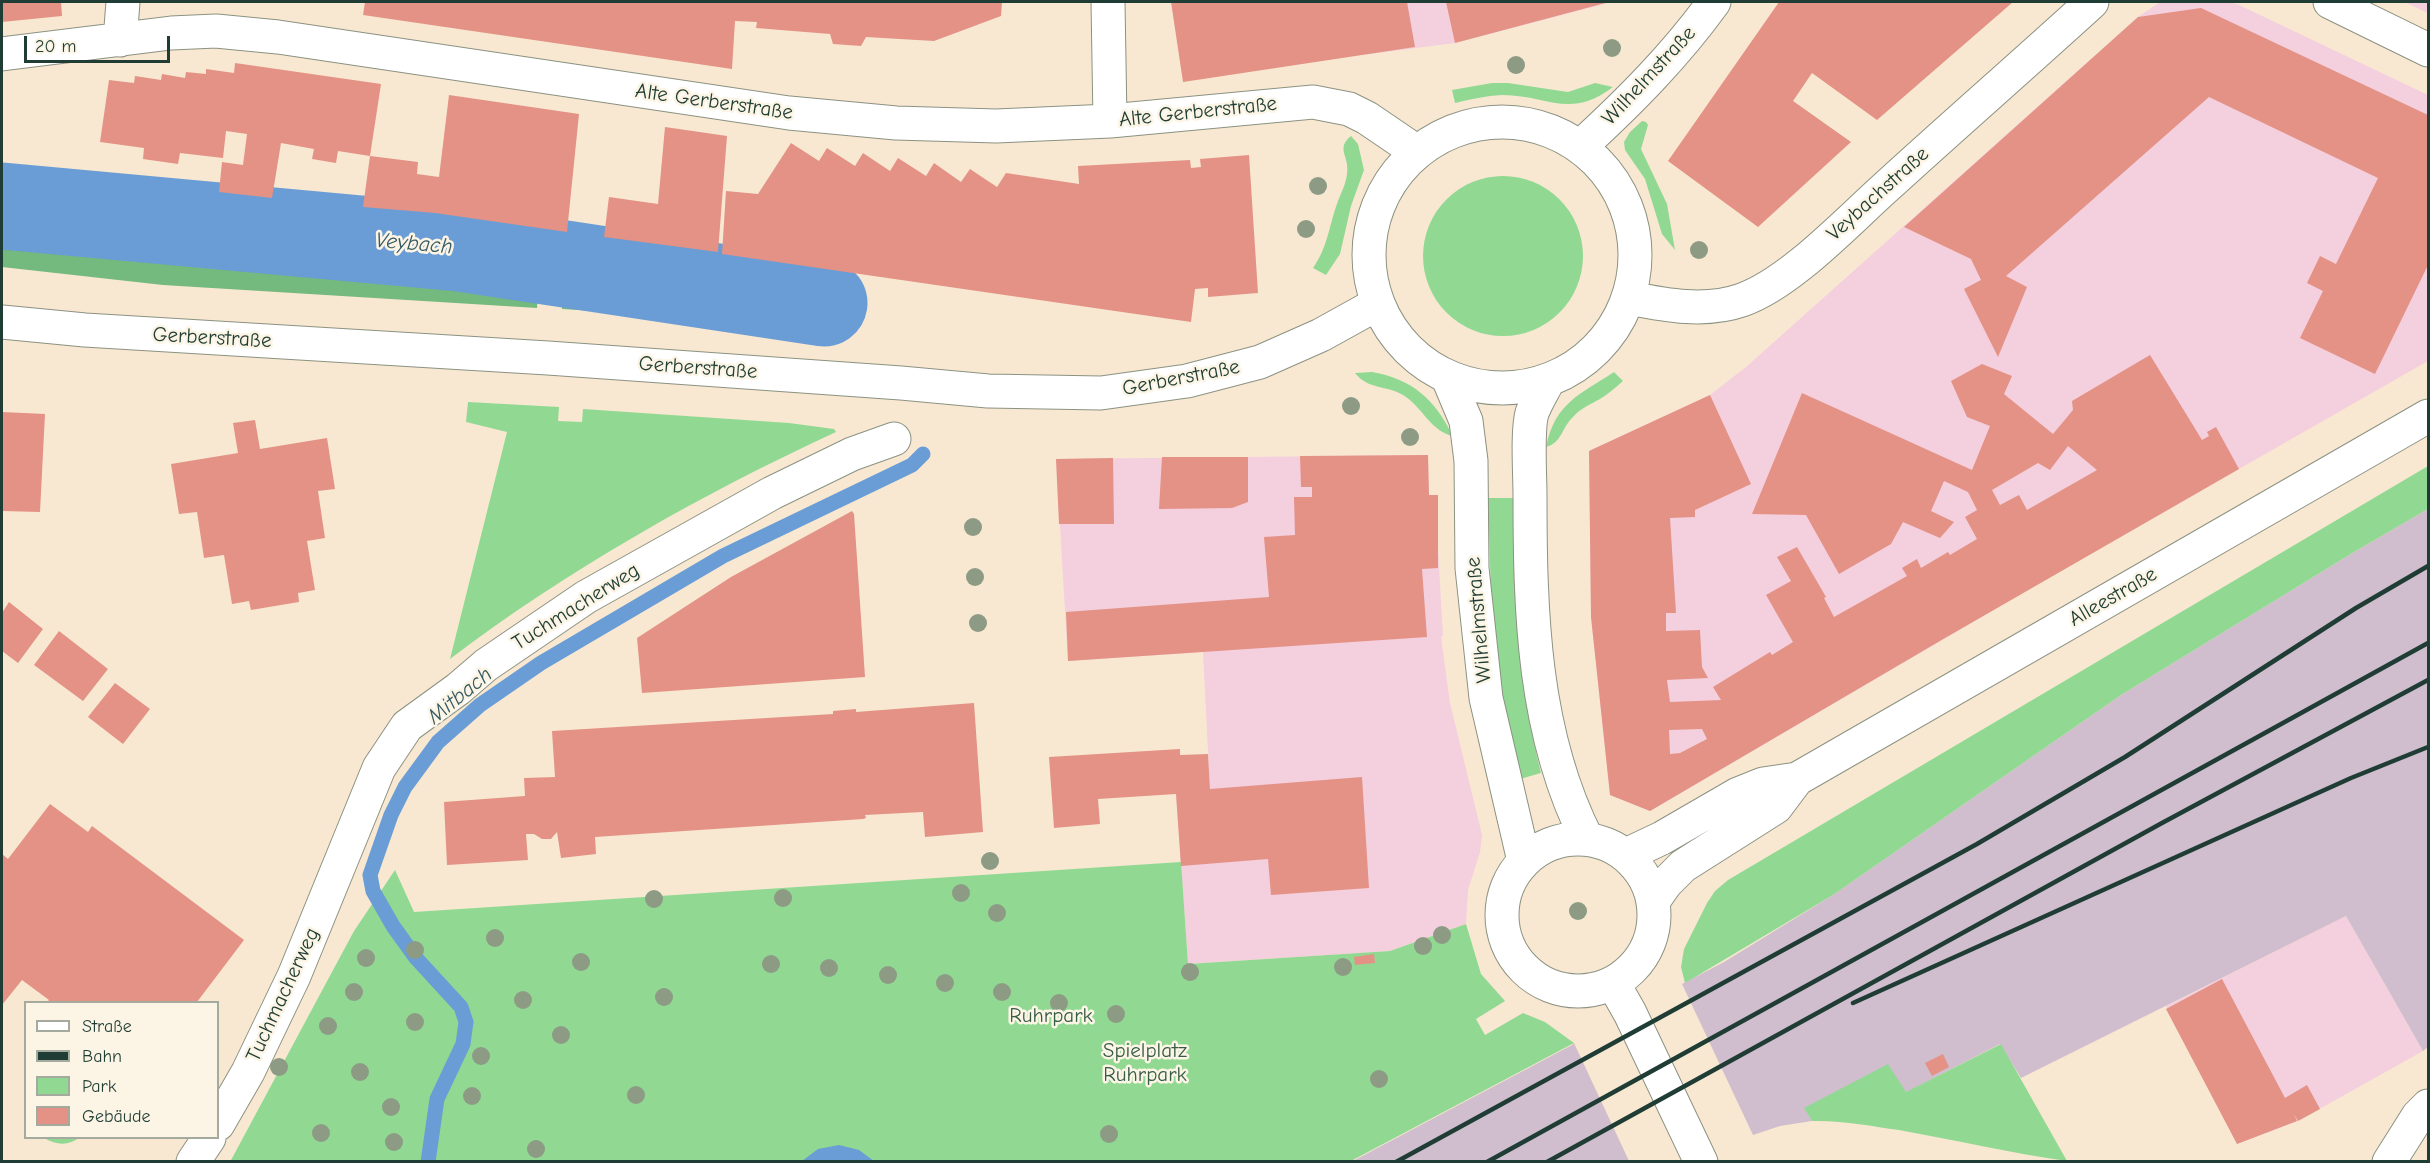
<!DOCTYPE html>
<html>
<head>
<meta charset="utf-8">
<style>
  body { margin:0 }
  #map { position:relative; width:2430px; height:1163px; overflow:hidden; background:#f8e8d1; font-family:"Comic Neue",sans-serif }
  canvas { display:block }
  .frame { position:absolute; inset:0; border:3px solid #1f3d34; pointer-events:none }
  .legend { position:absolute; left:24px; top:1001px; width:195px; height:138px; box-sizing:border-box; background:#fcf5e5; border:2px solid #a4ab9e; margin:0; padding:8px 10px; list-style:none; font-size:18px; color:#1f3d34 }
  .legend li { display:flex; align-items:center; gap:12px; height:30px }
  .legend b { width:30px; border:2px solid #a4ab9e }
  .scale { position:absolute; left:24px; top:36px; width:146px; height:27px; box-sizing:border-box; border:3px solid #1f3d34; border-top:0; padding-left:8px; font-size:18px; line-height:21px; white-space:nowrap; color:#1f3d34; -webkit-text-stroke:4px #fcf5e5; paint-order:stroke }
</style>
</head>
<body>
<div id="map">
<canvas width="2430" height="1163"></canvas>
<div class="frame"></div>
<ul class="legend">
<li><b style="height:8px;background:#fff"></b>Straße</li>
<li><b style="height:8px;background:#1f3d34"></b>Bahn</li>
<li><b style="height:16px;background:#91d993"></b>Park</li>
<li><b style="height:16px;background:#e39285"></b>Gebäude</li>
</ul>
<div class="scale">20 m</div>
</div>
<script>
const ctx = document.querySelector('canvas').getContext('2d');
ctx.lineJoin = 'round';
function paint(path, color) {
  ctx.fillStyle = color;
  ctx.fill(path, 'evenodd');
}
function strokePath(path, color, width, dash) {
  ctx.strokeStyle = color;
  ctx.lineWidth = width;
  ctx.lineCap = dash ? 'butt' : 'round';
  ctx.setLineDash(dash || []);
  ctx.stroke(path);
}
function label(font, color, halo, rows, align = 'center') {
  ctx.font = font + ' "Comic Neue",sans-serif';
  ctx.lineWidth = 5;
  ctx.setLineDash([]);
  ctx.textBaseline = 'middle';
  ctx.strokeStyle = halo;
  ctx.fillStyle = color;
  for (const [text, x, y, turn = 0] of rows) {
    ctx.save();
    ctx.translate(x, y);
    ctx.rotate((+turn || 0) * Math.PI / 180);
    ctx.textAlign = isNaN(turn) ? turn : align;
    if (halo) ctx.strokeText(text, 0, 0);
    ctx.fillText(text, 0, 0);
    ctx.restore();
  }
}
paint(new Path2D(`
  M 1353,2 L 1612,2 L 1455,43 L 1362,55 Z
  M 2160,2 L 2227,2 L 2237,4 L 2428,95 L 2428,361 L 2043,581 L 1650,811 L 1610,795 L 1591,617 L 1589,451 L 1710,395 L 1746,367 L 2138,17 Z
  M 2404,2 L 2428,2 L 2428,13 Z
  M 1428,455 L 1429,495 L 1438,495 L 1437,532 L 1443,636 L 1441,637 L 1450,703 L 1482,835 L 1480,852 L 1468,890 L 1466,924 L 1390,951 L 1188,964 L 1176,794 L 1210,790 L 1203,652 L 1068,661 L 1056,459 Z
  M 2346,916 L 2423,1051 L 2298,1121 L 2237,1144 L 2166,1006 Z`), '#f4cfde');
paint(new Path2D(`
  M 2428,509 L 2428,1047 L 2423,1051 L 2346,916 L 2021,1078 L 2000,1044 L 1905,1093 L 1805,1108 L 1812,1121 L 1780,1126 L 1753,1135 L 1682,984 L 1724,962 L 1833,895 L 2121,695 L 2354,552 Z
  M 1574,1043 L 1629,1161 L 1351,1162 L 1572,1045 Z`), '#d0bdce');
paint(new Path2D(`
  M 1492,83 L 1508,83 L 1568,92 L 1595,83 L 1613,87 C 1569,120 1548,95 1502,95 C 1486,96 1470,99 1455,103 L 1452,90 Z
  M 1642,121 L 1646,122 L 1648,125 L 1641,149 L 1667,204 L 1675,250 L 1662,234 L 1645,179 L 1625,150 L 1624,142 L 1630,132 Z
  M 1351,136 L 1358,144 L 1364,170 L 1351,206 L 1340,254 L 1326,275 L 1313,268 C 1328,247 1329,225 1338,201 C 1341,193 1346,184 1347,174 C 1350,156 1335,149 1351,136 Z
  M1423 256a80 80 0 1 1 160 0a80 80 0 1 1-160 0Z
  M 1372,372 C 1413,379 1435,400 1453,436 C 1431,431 1424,410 1406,397 C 1388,384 1369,391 1355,373 Z
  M 1614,372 L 1623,381 C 1616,387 1608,394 1600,399 C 1591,404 1581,408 1573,417 C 1562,427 1562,443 1546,447 C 1555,403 1579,395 1614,372 Z
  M 468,402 L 559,407 L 558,421 L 582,422 L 583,409 L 789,423 L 834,429 L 836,432 C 702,494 567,570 450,659 L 507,432 L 466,422 Z
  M 2428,466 L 2428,509 L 2354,552 L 2121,695 L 1833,895 L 1685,983 L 1681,967 L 1684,949 L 1707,903 L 1715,891 L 1728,880 Z
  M 1488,498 L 1514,498 C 1513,597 1518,677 1541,773 L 1520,779 L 1500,684 L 1491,594 Z
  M 1181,862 L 1188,964 L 1390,951 L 1466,924 L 1481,974 L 1505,1001 L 1476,1019 L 1485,1035 L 1523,1013 L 1545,1022 L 1574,1043 L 1351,1161 L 230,1162 L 354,931 L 395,870 L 414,912 Z
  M 2001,1044 L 2067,1161 C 2010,1153 1955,1140 1899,1130 C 1871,1126 1841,1120 1812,1121 L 1804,1108 L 1888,1064 L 1906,1092 Z
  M 44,1138 L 79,1138 C 67,1146 57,1145 44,1138 Z`), '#91d993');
paint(new Path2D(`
  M 2,172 L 435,213 L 718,252 L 829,270 L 820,325 L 562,309 L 562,296 L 538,294 L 537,308 L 163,285 L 2,267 Z`), '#74b97d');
paint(new Path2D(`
  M 839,1145 L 859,1150 L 874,1161 L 802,1161 L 818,1149 Z`), '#6a9dd5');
strokePath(new Path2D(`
  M 428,1162 L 437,1099 L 463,1044 L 466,1022 L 461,1007 L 416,958 L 393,926 L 373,891 L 370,875 L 391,815 L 405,787 L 438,742 L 480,705 L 541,663 L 723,556 L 912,465 L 923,454`), '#6a9dd5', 15);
strokePath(new Path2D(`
  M 2,206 L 459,248 L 824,303`), '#6a9dd5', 87);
paint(new Path2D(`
  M 2,2 L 61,2 L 62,16 L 2,22 Z
  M 365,2 L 1002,2 L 1001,16 L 934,41 L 866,37 L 861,46 L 833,44 L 830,34 L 756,28 L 757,22 L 735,21 L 732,69 L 363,15 Z
  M 1171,2 L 1407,2 L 1415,47 L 1183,82 Z
  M 1446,2 L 1609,2 L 1455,43 Z
  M 1779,2 L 2013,2 L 1877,120 L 1812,73 L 1793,101 L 1851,142 L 1758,227 L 1668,161 Z
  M 2201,8 L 2428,115 L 2428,265 L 2375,374 L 2300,338 L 2323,291 L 2307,283 L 2320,256 L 2336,264 L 2378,178 L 2209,97 L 2006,276 L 2027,287 L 1998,357 L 1964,289 L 1981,280 L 1971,259 L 1904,227 L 2138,17 Z
  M 235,63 L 381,84 L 370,156 L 338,151 L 336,163 L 312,159 L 314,149 L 281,143 L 272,198 L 219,192 L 222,162 L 243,165 L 247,134 L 226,131 L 223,158 L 180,153 L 178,164 L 143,159 L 144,148 L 100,142 L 109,80 L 134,83 L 135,76 L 161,80 L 162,74 L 185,78 L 186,72 L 206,74 L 206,69 L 234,73 Z
  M 449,95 L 579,114 L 567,232 L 435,213 L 363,207 L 370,156 L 418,162 L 417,174 L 439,177 Z
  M 665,127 L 727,136 L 718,252 L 604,237 L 609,197 L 658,204 Z
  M 791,143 L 819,161 L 827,148 L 855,166 L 863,153 L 890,171 L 898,158 L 926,176 L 934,163 L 961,182 L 970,169 L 997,187 L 1006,173 L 1079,184 L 1078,166 L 1190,160 L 1191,168 L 1201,167 L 1200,159 L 1249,155 L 1258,293 L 1208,297 L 1208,288 L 1195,289 L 1191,322 L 722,254 L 726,191 L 758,194 Z
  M 2150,355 L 2202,440 L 2209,436 L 2207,432 L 2216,427 L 2239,469 L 1945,638 L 1650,811 L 1610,795 L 1591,617 L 1589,451 L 1710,395 L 1751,484 L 1695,510 L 1695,517 L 1670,518 L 1676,613 L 1666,613 L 1666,631 L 1700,630 L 1702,667 L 1708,678 L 1667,680 L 1670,702 L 1721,700 L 1713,687 L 1770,652 L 1772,655 L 1793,642 L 1766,595 L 1791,581 L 1777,557 L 1797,547 L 1826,597 L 1824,598 L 1834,617 L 1907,576 L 1902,568 L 1917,559 L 1921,568 L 1948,552 L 1950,555 L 1977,539 L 1965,517 L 1977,510 L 1968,492 L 1944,481 L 1931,511 L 1954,522 L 1940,538 L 1903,522 L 1891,544 L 1839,574 L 1806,515 L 1752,514 L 1802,393 L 1972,470 L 1990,426 L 1967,417 L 1951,381 L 1982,364 L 2012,376 L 2004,394 L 2053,434 L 2073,410 L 2072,401 ZM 2068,446 L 2097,470 L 2027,510 L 2019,495 L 2000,505 L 1992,490 L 2038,463 L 2050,470 ZM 1702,729 L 1707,739 L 1680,753 L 1670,754 L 1669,730 Z
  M 2,412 L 45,414 L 40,512 L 2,511 Z
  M 255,420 L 260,449 L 327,438 L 335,489 L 318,491 L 325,538 L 307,541 L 315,590 L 298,593 L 299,602 L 251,610 L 249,601 L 232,604 L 224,555 L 204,558 L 197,512 L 179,514 L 171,464 L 238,453 L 233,423 Z
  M 1428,455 L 1429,495 L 1438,495 L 1438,568 L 1422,569 L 1427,637 L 1068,661 L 1066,612 L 1269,597 L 1264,537 L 1295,535 L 1294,497 L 1312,497 L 1312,487 L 1301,487 L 1300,456 Z
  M 1162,457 L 1248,457 L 1248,502 L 1232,508 L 1159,509 Z
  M 1113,458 L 1114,524 L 1059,524 L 1056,459 Z
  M 852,511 L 854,514 L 865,677 L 642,693 L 637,638 L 731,577 Z
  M 9,602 L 43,629 L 18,663 L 2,651 L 2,613 Z
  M 59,631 L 108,669 L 83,701 L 34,665 Z
  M 115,683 L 150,709 L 123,744 L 88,717 Z
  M 974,703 L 983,832 L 925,837 L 923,812 L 865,815 L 866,818 L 863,819 L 595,837 L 596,854 L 561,858 L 557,832 L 551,839 L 542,839 L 534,834 L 526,834 L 528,860 L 447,865 L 444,802 L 525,796 L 524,778 L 555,777 L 552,731 L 833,714 L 833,711 L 856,709 L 856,712 Z
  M 1180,749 L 1180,755 L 1208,754 L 1210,789 L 1362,777 L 1369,888 L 1271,895 L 1268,859 L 1181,866 L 1176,794 L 1098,799 L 1100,824 L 1054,828 L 1049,757 Z
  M 50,804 L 88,832 L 92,826 L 244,940 L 197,1002 L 47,1002 L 49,1000 L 22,980 L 2,1005 L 2,854 L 8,859 Z
  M 1374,954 L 1375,963 L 1355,965 L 1354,957 Z
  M 2222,979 L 2285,1098 L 2307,1085 L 2320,1109 L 2298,1121 L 2294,1114 L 2297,1121 L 2237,1144 L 2166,1009 Z
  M 1943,1054 L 1949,1067 L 1932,1076 L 1925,1063 Z`), '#e39285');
const minor = new Path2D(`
  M 1108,2 L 1110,121
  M 2330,2 L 2428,50
  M 120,40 L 123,2
  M 2,54 L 171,33 L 216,31 L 278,37 L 789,113 L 896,123 L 996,126 L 1110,121 L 1313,102 L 1349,109 L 1367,118 L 1417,152
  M 1629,298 C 1665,305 1705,313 1742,300 C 1790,283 1846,223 1885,188 C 1954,125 2024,64 2092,2
  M 218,1124 L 248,1072 L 294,976 L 379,768 L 407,726 L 458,689 L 486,665 L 586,597 L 772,493 L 852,454 L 894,439
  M 193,1162 L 209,1138
  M 2389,1162 L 2418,1116 L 2428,1106`);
const tertiary = new Path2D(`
  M1369 255a133 133 0 1 1 266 0a133 133 0 1 1-266 0Z
  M 1580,147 C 1629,102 1675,56 1714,2
  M 2,322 L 85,330 L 548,358 L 901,383 L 988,391 L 1101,393 L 1187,381 L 1260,362 L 1321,335 L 1377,304
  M 1448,378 L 1466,421 L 1471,461 L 1472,568 L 1486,698 L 1524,861
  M 1548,381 C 1543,391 1536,402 1532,413 C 1527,430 1530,476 1530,495 C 1530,612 1533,733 1587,839
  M1502 915a76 76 0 1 1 152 0a76 76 0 1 1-152 0Z
  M 1626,855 L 1662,838 L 1738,794 L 1763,784 L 1797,779 L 2428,416
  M 1654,900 L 1666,883 L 1683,866 L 1776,807 L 1797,779
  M 1613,983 L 1630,1013 L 1701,1162`);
strokePath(minor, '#8c9282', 35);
strokePath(tertiary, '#8c9282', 35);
strokePath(minor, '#fff', 33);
strokePath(tertiary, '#fff', 33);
strokePath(new Path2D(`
  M 1853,1003 L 2351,778 L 2428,747
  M 1396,1162 L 1977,844 L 2125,757 L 2356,608 L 2428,566
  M 1487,1162 L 2428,643
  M 1547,1162 L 2162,823 L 2428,680`), '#1f3d34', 4.5);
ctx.fillStyle = '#8d9b85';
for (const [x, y] of [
  [1612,48],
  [1516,65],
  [1318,186],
  [1306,229],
  [1699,250],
  [1351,406],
  [1410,437],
  [973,527],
  [975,577],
  [978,623],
  [990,861],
  [961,893],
  [783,898],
  [654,899],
  [1578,911],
  [997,913],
  [1442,935],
  [495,938],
  [1423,946],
  [415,950],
  [366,958],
  [581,962],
  [771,964],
  [1343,967],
  [829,968],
  [1190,972],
  [888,975],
  [945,983],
  [354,992],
  [1002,992],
  [664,997],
  [523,1000],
  [1059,1003],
  [1116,1014],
  [415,1022],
  [328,1026],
  [561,1035],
  [481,1056],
  [279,1067],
  [360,1072],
  [1379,1079],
  [636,1095],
  [472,1096],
  [391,1107],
  [321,1133],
  [1109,1134],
  [394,1142],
  [536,1149]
]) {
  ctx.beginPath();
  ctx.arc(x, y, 9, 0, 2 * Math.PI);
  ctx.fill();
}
label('21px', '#1f3d34', '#fcf5e5', [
  ["Wilhelmstraße",1649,76,-47],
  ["Alte Gerberstraße",714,102,8],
  ["Alte Gerberstraße",1198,112,-6],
  ["Veybachstraße",1878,194,-42],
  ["Gerberstraße",212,338,3],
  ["Gerberstraße",698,368,4],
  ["Gerberstraße",1181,378,-11],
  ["Alleestraße",2113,597,-30],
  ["Tuchmacherweg",576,607,-32],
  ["Wilhelmstraße",1479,620,-95],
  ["Tuchmacherweg",283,995,-65]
]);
label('21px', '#365c47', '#fcf5e5', [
  ["Ruhrpark",1051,1016],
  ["Spielplatz",1145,1051],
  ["Ruhrpark",1145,1075]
]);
label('italic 22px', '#365a64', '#fcf5e5', [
  ["Veybach",414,244,5],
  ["Mitbach",460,696,-39]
]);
</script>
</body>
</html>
